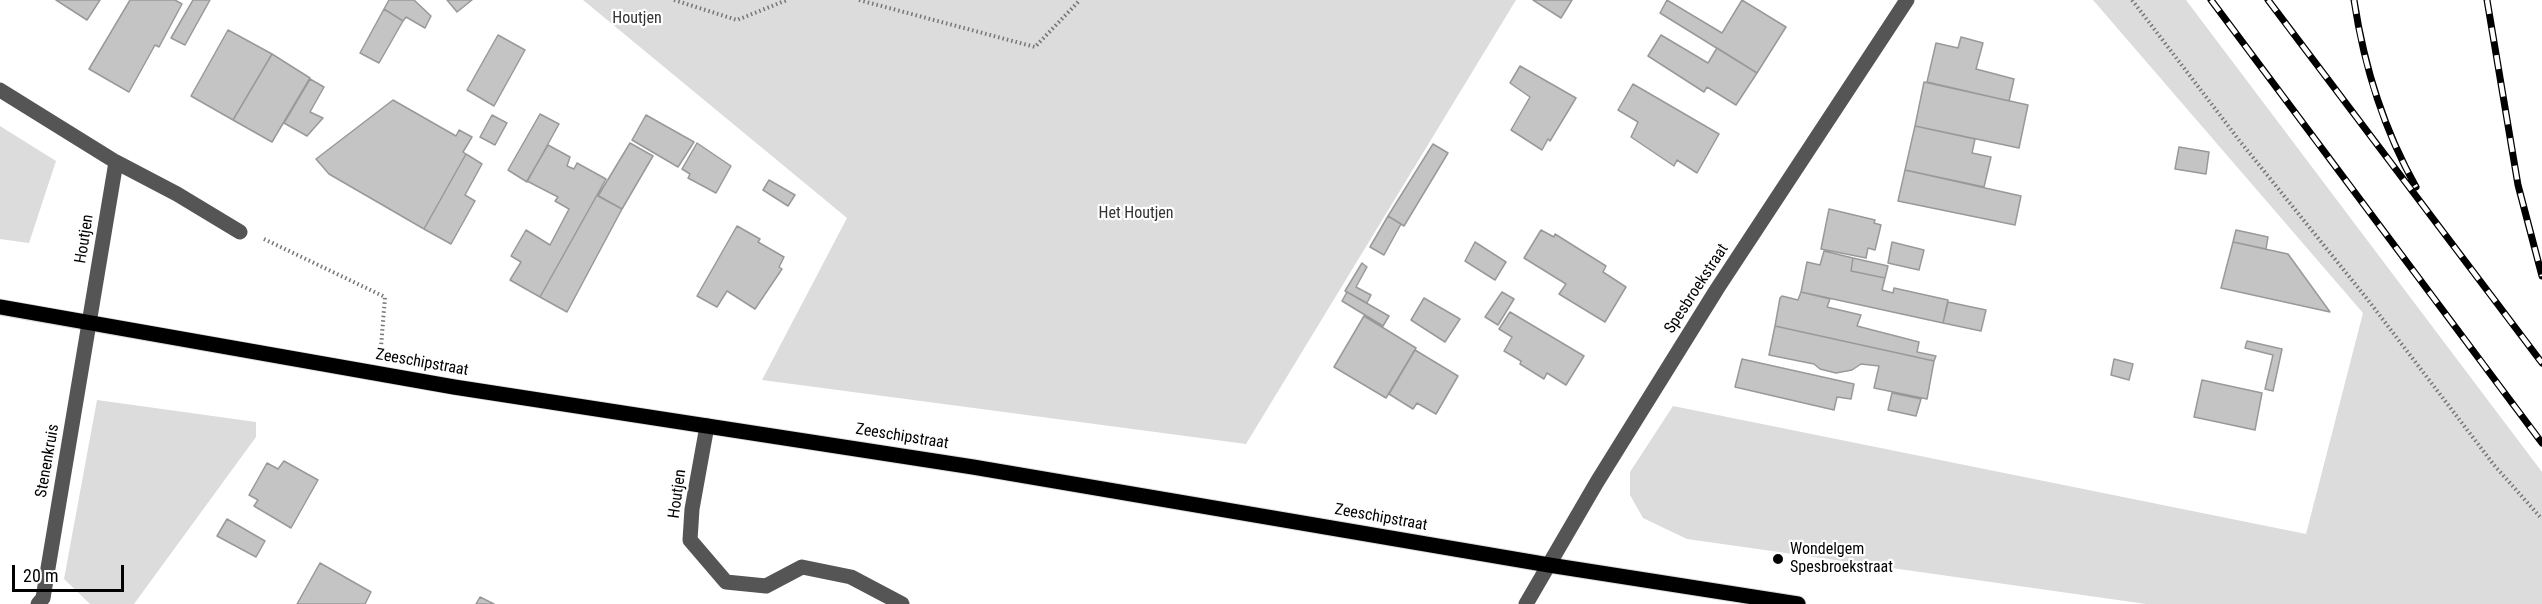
<!DOCTYPE html>
<html>
<head>
<meta charset="utf-8">
<style>
  body { margin:0 }
  #map { position:relative; width:2542px; height:604px; overflow:hidden; background:#fff; font-family:"Roboto Condensed",sans-serif }
  canvas { display:block }
  .scale { position:absolute; left:12px; top:565px; width:112px; height:27px; box-sizing:border-box; border:3px solid #000; border-top:0; padding-left:8px; font-size:18px; line-height:21px; white-space:nowrap; color:#000; -webkit-text-stroke:4px #fff; paint-order:stroke }
</style>
</head>
<body>
<div id="map">
<canvas width="2542" height="604"></canvas>
<div class="scale">20 m</div>
</div>
<script>
const ctx = document.querySelector('canvas').getContext('2d');
ctx.lineJoin = 'round';
function paint(path, color) {
  ctx.fillStyle = color;
  ctx.fill(path, 'evenodd');
}
function strokePath(path, color, width, dash) {
  ctx.strokeStyle = color;
  ctx.lineWidth = width;
  ctx.lineCap = dash ? 'butt' : 'round';
  ctx.setLineDash(dash || []);
  ctx.stroke(path);
}
function label(font, color, halo, rows, align = 'center') {
  ctx.font = font + ' "Roboto Condensed",sans-serif';
  ctx.lineWidth = 4.5;
  ctx.setLineDash([]);
  ctx.textBaseline = 'middle';
  ctx.strokeStyle = halo;
  ctx.fillStyle = color;
  for (const [text, x, y, turn = 0] of rows) {
    ctx.save();
    ctx.translate(x, y);
    ctx.rotate((+turn || 0) * Math.PI / 180);
    ctx.textAlign = isNaN(turn) ? turn : align;
    if (halo) ctx.strokeText(text, 0, 0);
    ctx.fillText(text, 0, 0);
    ctx.restore();
  }
}
paint(new Path2D(`
  M 583,0 L 1516,0 L 1246,444 L 762,380 L 847,218 Z
  M 2093,0 L 2186,0 L 2542,472 L 2542,604 L 2146,604 L 1687,539 L 1643,518 L 1630,495 L 1630,472 L 1673,406 L 2306,534 L 2363,313 Z
  M 0,126 L 56,161 L 29,243 L 0,239 Z
  M 97,400 L 256,422 L 256,437 L 134,604 L 90,604 L 64,579 Z`), '#dcdcdc');
const building = new Path2D(`
  M 56,0 L 100,0 L 87,20 Z
  M 130,0 L 175,0 L 182,4 L 159,47 L 155,45 L 129,92 L 89,69 Z
  M 193,0 L 210,0 L 185,45 L 171,38 Z
  M 389,0 L 414,0 L 431,16 L 425,28 L 406,17 L 403,21 L 384,9 Z
  M 447,0 L 472,0 L 457,12 Z
  M 1533,0 L 1572,0 L 1561,18 Z
  M 1667,0 L 1722,33 L 1742,0 L 1786,27 L 1757,73 L 1660,13 Z
  M 384,9 L 403,21 L 379,63 L 360,53 Z
  M 228,30 L 272,54 L 233,120 L 191,96 Z
  M 498,35 L 525,50 L 494,106 L 467,90 Z
  M 1661,35 L 1708,63 L 1717,48 L 1757,73 L 1736,105 L 1707,87 L 1704,92 L 1648,56 Z
  M 1961,37 L 1983,43 L 1976,69 L 2014,79 L 2009,101 L 1927,82 L 1936,43 L 1958,48 Z
  M 272,54 L 310,78 L 272,142 L 233,120 Z
  M 1520,66 L 1576,98 L 1550,141 L 1548,139 L 1542,150 L 1511,130 L 1530,97 L 1510,83 Z
  M 310,79 L 324,87 L 310,112 L 323,118 L 307,136 L 284,123 Z
  M 1924,82 L 2028,105 L 2019,148 L 1915,126 Z
  M 1633,84 L 1719,134 L 1697,173 L 1677,160 L 1674,166 L 1631,137 L 1638,122 L 1618,110 Z
  M 393,100 L 456,136 L 459,130 L 472,137 L 463,152 L 466,154 L 424,229 L 329,174 L 316,159 Z
  M 540,114 L 559,124 L 527,182 L 508,170 Z
  M 492,115 L 507,123 L 495,145 L 480,137 Z
  M 646,115 L 694,142 L 678,167 L 632,140 Z
  M 1915,126 L 1975,139 L 1972,153 L 1991,157 L 1984,187 L 1905,170 Z
  M 630,143 L 653,156 L 622,209 L 598,196 Z
  M 697,143 L 731,166 L 716,193 L 688,178 L 690,174 L 682,169 Z
  M 1433,144 L 1448,153 L 1404,226 L 1388,216 Z
  M 548,145 L 570,157 L 567,166 L 574,169 L 577,163 L 606,179 L 540,297 L 510,280 L 521,262 L 511,256 L 526,230 L 550,245 L 569,209 L 555,201 L 558,197 L 527,181 Z
  M 2179,147 L 2209,152 L 2206,174 L 2175,169 Z
  M 466,154 L 482,164 L 465,195 L 475,201 L 451,244 L 424,229 Z
  M 1905,170 L 2021,196 L 2015,225 L 1898,201 Z
  M 769,180 L 795,195 L 788,206 L 763,190 Z
  M 597,195 L 622,209 L 567,312 L 540,297 Z
  M 1829,209 L 1875,220 L 1874,223 L 1881,225 L 1875,250 L 1868,248 L 1866,258 L 1821,249 Z
  M 1388,216 L 1401,224 L 1384,255 L 1370,247 Z
  M 737,226 L 760,239 L 758,242 L 784,257 L 779,267 L 782,269 L 755,309 L 727,291 L 717,307 L 697,296 Z
  M 1541,230 L 1554,237 L 1555,234 L 1606,266 L 1603,272 L 1626,287 L 1605,322 L 1559,294 L 1566,284 L 1524,258 Z
  M 2236,230 L 2268,237 L 2266,249 L 2233,242 Z
  M 1475,242 L 1506,262 L 1495,280 L 1465,261 Z
  M 1892,242 L 1924,250 L 1919,270 L 1888,263 Z
  M 2233,242 L 2288,254 L 2330,312 L 2221,288 Z
  M 1824,251 L 1853,258 L 1851,271 L 1885,278 L 1882,290 L 1893,293 L 1894,288 L 1948,300 L 1943,323 L 1801,292 L 1807,262 L 1820,265 Z
  M 1853,258 L 1888,266 L 1885,278 L 1851,271 Z
  M 1362,263 L 1367,267 L 1356,287 L 1371,295 L 1367,303 L 1345,291 Z
  M 1347,292 L 1389,316 L 1383,326 L 1342,301 Z
  M 1502,292 L 1514,299 L 1498,325 L 1485,317 Z
  M 1801,292 L 1830,299 L 1827,307 L 1861,315 L 1857,326 L 1919,342 L 1917,352 L 1936,356 L 1934,361 L 1775,326 L 1780,298 L 1782,296 L 1798,300 Z
  M 1424,298 L 1460,319 L 1445,342 L 1411,320 Z
  M 1948,302 L 1986,310 L 1981,331 L 1943,323 Z
  M 1510,312 L 1584,356 L 1566,385 L 1547,373 L 1544,379 L 1520,364 L 1521,361 L 1504,351 L 1512,337 L 1499,329 Z
  M 1364,316 L 1416,348 L 1386,398 L 1334,367 Z
  M 1775,326 L 1934,361 L 1927,399 L 1874,388 L 1879,366 L 1861,364 L 1852,370 L 1836,373 L 1820,369 L 1814,364 L 1769,355 Z
  M 2247,341 L 2282,349 L 2273,391 L 2265,389 L 2273,355 L 2245,348 Z
  M 1415,350 L 1458,376 L 1436,414 L 1417,403 L 1413,409 L 1389,394 Z
  M 1742,359 L 1854,384 L 1851,399 L 1837,397 L 1834,410 L 1735,387 Z
  M 2114,359 L 2133,364 L 2129,380 L 2111,375 Z
  M 2202,380 L 2262,393 L 2255,430 L 2194,417 Z
  M 1892,393 L 1921,399 L 1916,416 L 1888,410 Z
  M 284,461 L 318,480 L 291,528 L 254,506 L 258,500 L 249,495 L 267,463 L 278,469 Z
  M 227,519 L 265,541 L 256,557 L 217,536 Z
  M 320,563 L 371,592 L 365,604 L 297,604 Z
  M 480,597 L 494,604 L 476,604 Z`);
paint(building, '#c4c4c4');
strokePath(building, '#999', 1.5);
const major = new Path2D(`
  M 0,307 L 454,387 L 973,467 L 1549,565 L 1798,604`);
strokePath(major, '#dbdbdb', 17);
strokePath(new Path2D(`
  M 674,0 L 737,20 L 787,0
  M 859,0 L 1035,47 L 1080,0
  M 2132,0 L 2239,140 L 2368,300 L 2494,465 L 2542,519
  M 264,239 L 385,297 L 381,347`), '#777', 4, [1.5, 3]);
strokePath(new Path2D(`
  M 0,90 L 116,162 L 177,194 L 240,232
  M 707,426 L 692,509 L 690,540 L 726,582 L 766,586 L 802,567 L 851,577 L 902,604
  M 38,604 L 43,598 L 116,162
  M 1526,604 L 1597,482 L 1717,289 L 1907,0`), '#555', 15);
strokePath(major, '#000', 15);
const rail = new Path2D(`
  M 2211,0 L 2542,443
  M 2268,0 L 2542,363
  M 2354,0 C 2364,66 2383,128 2416,187
  M 2487,0 L 2518,185 L 2542,276`);
strokePath(rail, '#000', 7);
strokePath(rail, '#fff', 4.5, [14]);
for (const [x, y, r, color] of [
  [1778,559,6,"#000"]
]) {
  const dot = new Path2D();
  dot.arc(x, y, r, 0, 2 * Math.PI);
  ctx.fillStyle = color;
  ctx.fill(dot);
  strokePath(dot, '#fff', 2);
}
label('16px', '#333', '#fff', [
  ["Houtjen",637,19],
  ["Het Houtjen",1136,214]
]);
label('16px', '#000', '#fff', [
  ["Houtjen",85,239,-81],
  ["Spesbroekstraat",1697,289,-57],
  ["Zeeschipstraat",422,363,10],
  ["Zeeschipstraat",902,437,9],
  ["Stenenkruis",48,461,-80],
  ["Houtjen",678,494,-82],
  ["Zeeschipstraat",1381,518,10]
]);
label('16px', '#000', '#fff', [
  ["Wondelgem",1790,550],
  ["Spesbroekstraat",1790,568]
], 'left');
</script>
</body>
</html>
